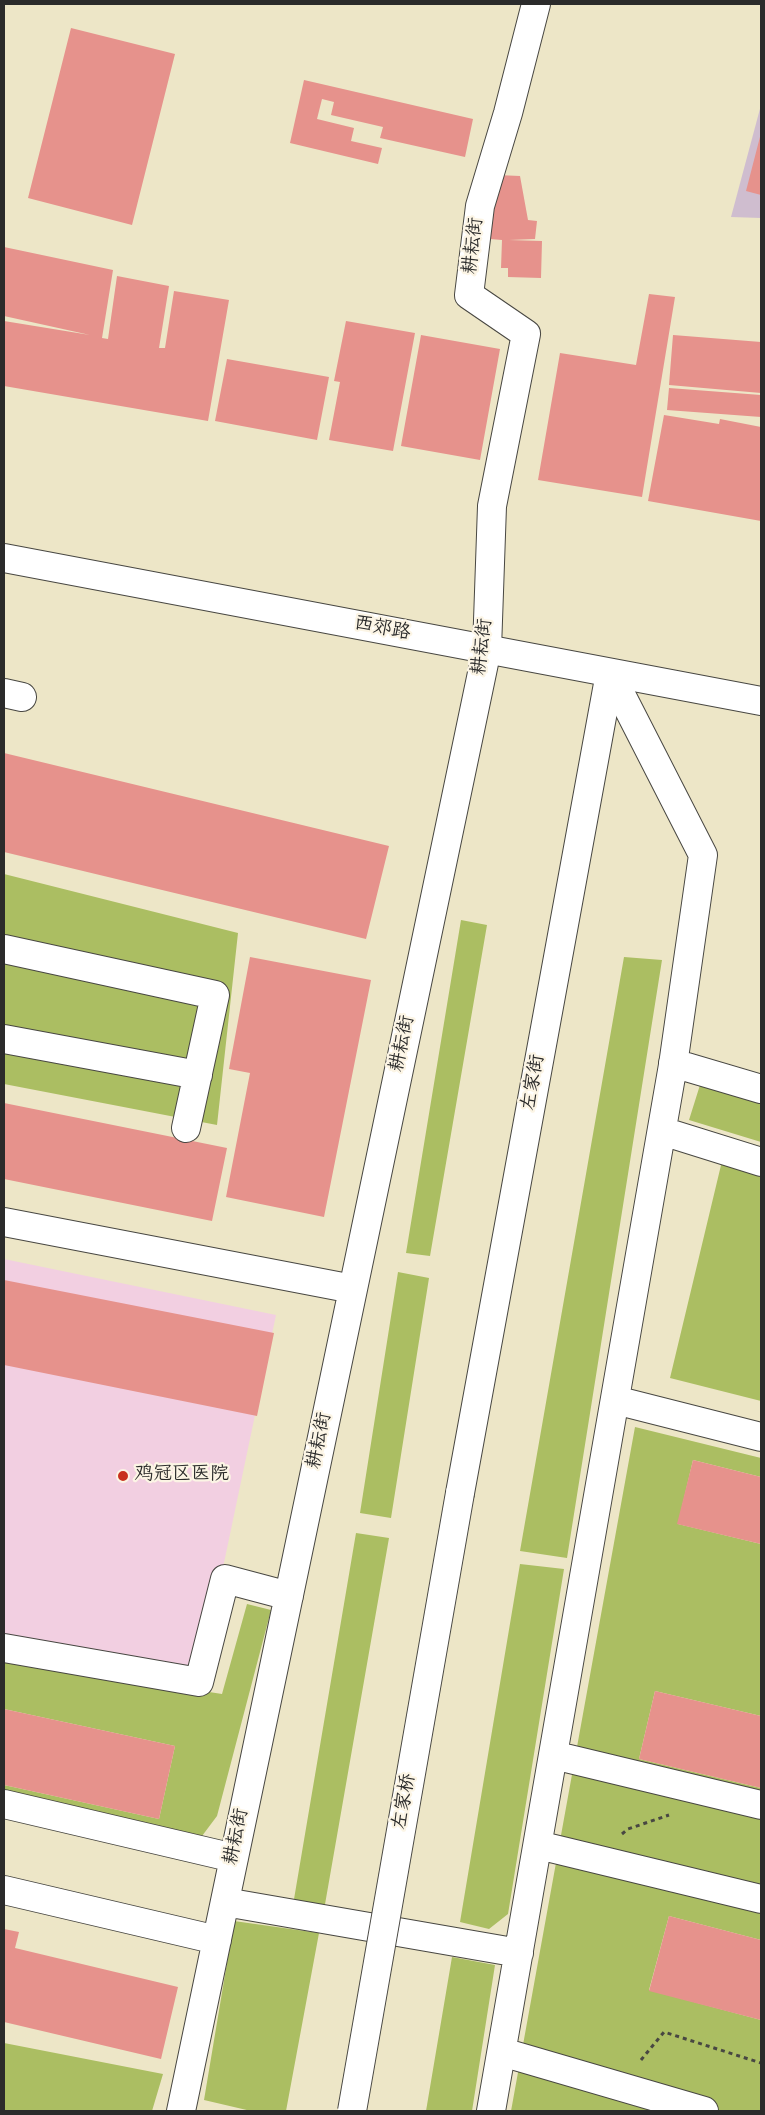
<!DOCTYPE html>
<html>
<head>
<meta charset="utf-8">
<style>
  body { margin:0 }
  #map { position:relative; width:765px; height:2115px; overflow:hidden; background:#ede6c7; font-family:"Gochi Hand",sans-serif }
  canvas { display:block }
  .frame { position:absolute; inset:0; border:5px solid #2b2b2b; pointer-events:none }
</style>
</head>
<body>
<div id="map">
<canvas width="765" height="2115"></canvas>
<div class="frame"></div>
</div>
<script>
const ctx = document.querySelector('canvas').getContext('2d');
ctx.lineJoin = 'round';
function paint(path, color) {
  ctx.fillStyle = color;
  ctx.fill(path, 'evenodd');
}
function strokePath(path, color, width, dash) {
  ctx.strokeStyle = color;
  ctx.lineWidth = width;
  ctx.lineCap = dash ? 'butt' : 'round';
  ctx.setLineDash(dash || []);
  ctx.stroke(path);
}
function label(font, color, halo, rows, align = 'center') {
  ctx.font = font + ' "Gochi Hand","LXGW WenKai TC",sans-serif';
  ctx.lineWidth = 4.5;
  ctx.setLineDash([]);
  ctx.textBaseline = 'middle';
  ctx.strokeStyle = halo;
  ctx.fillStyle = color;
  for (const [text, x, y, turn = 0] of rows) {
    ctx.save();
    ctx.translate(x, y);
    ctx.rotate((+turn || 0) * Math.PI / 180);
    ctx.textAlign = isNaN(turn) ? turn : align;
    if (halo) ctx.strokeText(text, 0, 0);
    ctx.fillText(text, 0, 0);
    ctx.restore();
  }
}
paint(new Path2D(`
  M 4,1259 L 276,1315 L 200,1677 L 4,1636 Z`), '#f2cfe1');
paint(new Path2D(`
  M 761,105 L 761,218 L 731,217 Z`), '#cfbdcf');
paint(new Path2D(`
  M 4,874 L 238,933 L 217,1125 L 4,1084 Z
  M 461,920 L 487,925 L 430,1256 L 406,1253 Z
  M 624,957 L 662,960 L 567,1558 L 520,1551 Z
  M 700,1085 L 761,1103 L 761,1142 L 689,1120 Z
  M 722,1161 L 761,1172 L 761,1401 L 670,1378 Z
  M 398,1272 L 429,1278 L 391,1518 L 360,1513 Z
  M 635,1427 L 761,1458 L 761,1477 L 693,1460 L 678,1524 L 761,1544 L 761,1716 L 655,1691 L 639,1759 L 761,1788 L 761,1940 L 669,1916 L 649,1990 L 761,2020 L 761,2111 L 511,2111 Z
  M 356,1533 L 389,1538 L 324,1910 L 293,1905 Z
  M 520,1564 L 564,1569 L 508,1914 L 489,1929 L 460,1922 Z
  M 247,1604 L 271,1610 L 217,1816 L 202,1836 L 4,1790 L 4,1785 L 159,1819 L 175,1746 L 4,1709 L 4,1660 L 222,1694 Z
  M 234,1921 L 319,1933 L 286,2111 L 251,2111 L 204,2100 Z
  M 452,1957 L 495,1965 L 472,2111 L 426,2111 Z
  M 4,2043 L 163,2074 L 152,2111 L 4,2111 Z`), '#abbe62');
paint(new Path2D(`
  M 71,28 L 175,54 L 132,225 L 28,198 Z
  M 304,80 L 473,119 L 465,157 L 380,138 L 383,127 L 331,115 L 334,102 L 322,99 L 317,119 L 354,128 L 351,141 L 382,148 L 378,164 L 290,143 Z
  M 761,133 L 761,195 L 746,191 Z
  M 497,175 L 520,176 L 528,220 L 537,221 L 535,239 L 509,240 L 542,241 L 541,278 L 508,277 L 508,268 L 501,268 L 502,240 L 490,239 Z
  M 4,247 L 113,270 L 102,338 L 108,339 L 117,276 L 169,286 L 159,348 L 165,348 L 174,291 L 229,300 L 208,421 L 4,386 L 4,321 L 90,335 L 4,316 Z
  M 649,294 L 675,297 L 642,497 L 538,480 L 560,353 L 636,365 Z
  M 346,321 L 415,333 L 393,451 L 329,440 L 340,382 L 334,381 Z
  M 421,335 L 500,349 L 480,460 L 401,446 Z
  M 673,335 L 761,342 L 761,393 L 669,385 Z
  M 227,359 L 329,377 L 317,440 L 215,421 Z
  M 669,388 L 761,395 L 761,417 L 667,410 Z
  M 664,415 L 719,424 L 720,419 L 761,427 L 761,521 L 648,501 Z
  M 4,753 L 389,846 L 366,939 L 4,852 Z
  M 250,957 L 371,980 L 324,1217 L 226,1197 L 250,1073 L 229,1069 Z
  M 4,1103 L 227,1148 L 212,1221 L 4,1179 Z
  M 4,1280 L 274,1333 L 257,1416 L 4,1365 Z
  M 693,1460 L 761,1477 L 761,1544 L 677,1524 Z
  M 655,1691 L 761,1716 L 761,1788 L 639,1759 Z
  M 4,1709 L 175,1746 L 159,1819 L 4,1785 Z
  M 669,1916 L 761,1940 L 761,2020 L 649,1991 Z
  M 4,1929 L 19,1932 L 15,1948 L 178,1987 L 161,2059 L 4,2022 Z`), '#e6928c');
const minor = new Path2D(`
  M 4,693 L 22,697
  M 4,949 L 215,995 L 186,1128
  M 4,1039 L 198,1075
  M 673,1063 L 761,1089
  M 662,1131 L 761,1162
  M 4,1222 L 353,1289
  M 615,1400 L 761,1437
  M 4,1648 L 199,1682 L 225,1579 L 289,1596
  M 553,1755 L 761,1805
  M 4,1804 L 234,1858
  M 538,1845 L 761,1899
  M 4,1890 L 217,1940
  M 225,1902 L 519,1953
  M 502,2052 L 704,2111
  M 181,2111 L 487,649 L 492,506 L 526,334 L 469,295 L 480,206 L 508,113 L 536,4
  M 491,2111 L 673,1065 L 703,855 L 610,673`);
const major = new Path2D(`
  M 4,558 L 761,701
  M 460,1493 L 610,673`);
strokePath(minor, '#484742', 30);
strokePath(major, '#484742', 30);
strokePath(new Path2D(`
  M 622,1834 L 628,1829 L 669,1815
  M 641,2060 L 664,2032 L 761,2063`), '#484742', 3, [4, 4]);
strokePath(minor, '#fff', 28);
strokePath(major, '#fff', 28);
const majorBridge = new Path2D(`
  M 352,2111 L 460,1493`);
strokePath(majorBridge, '#484742', 30, []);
strokePath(majorBridge, '#fff', 28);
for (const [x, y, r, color] of [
  [123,1476,6,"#c8321e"]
]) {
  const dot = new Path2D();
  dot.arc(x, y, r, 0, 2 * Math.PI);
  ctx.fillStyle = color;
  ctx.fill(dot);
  strokePath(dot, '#fcf5e5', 2);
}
label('19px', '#2b2b2b', '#fcf5e5', [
  ["耕耘街",475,246,-83],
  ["西郊路",382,630,11],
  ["耕耘街",484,647,-83],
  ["耕耘街",404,1044,-78],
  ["左家街",535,1083,-80],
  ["耕耘街",321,1441,-78],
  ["左家桥",406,1802,-80],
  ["耕耘街",238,1837,-78]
]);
label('19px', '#2b2b2b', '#fcf5e5', [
  ["鸡冠区医院",134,1476]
], 'left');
</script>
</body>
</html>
